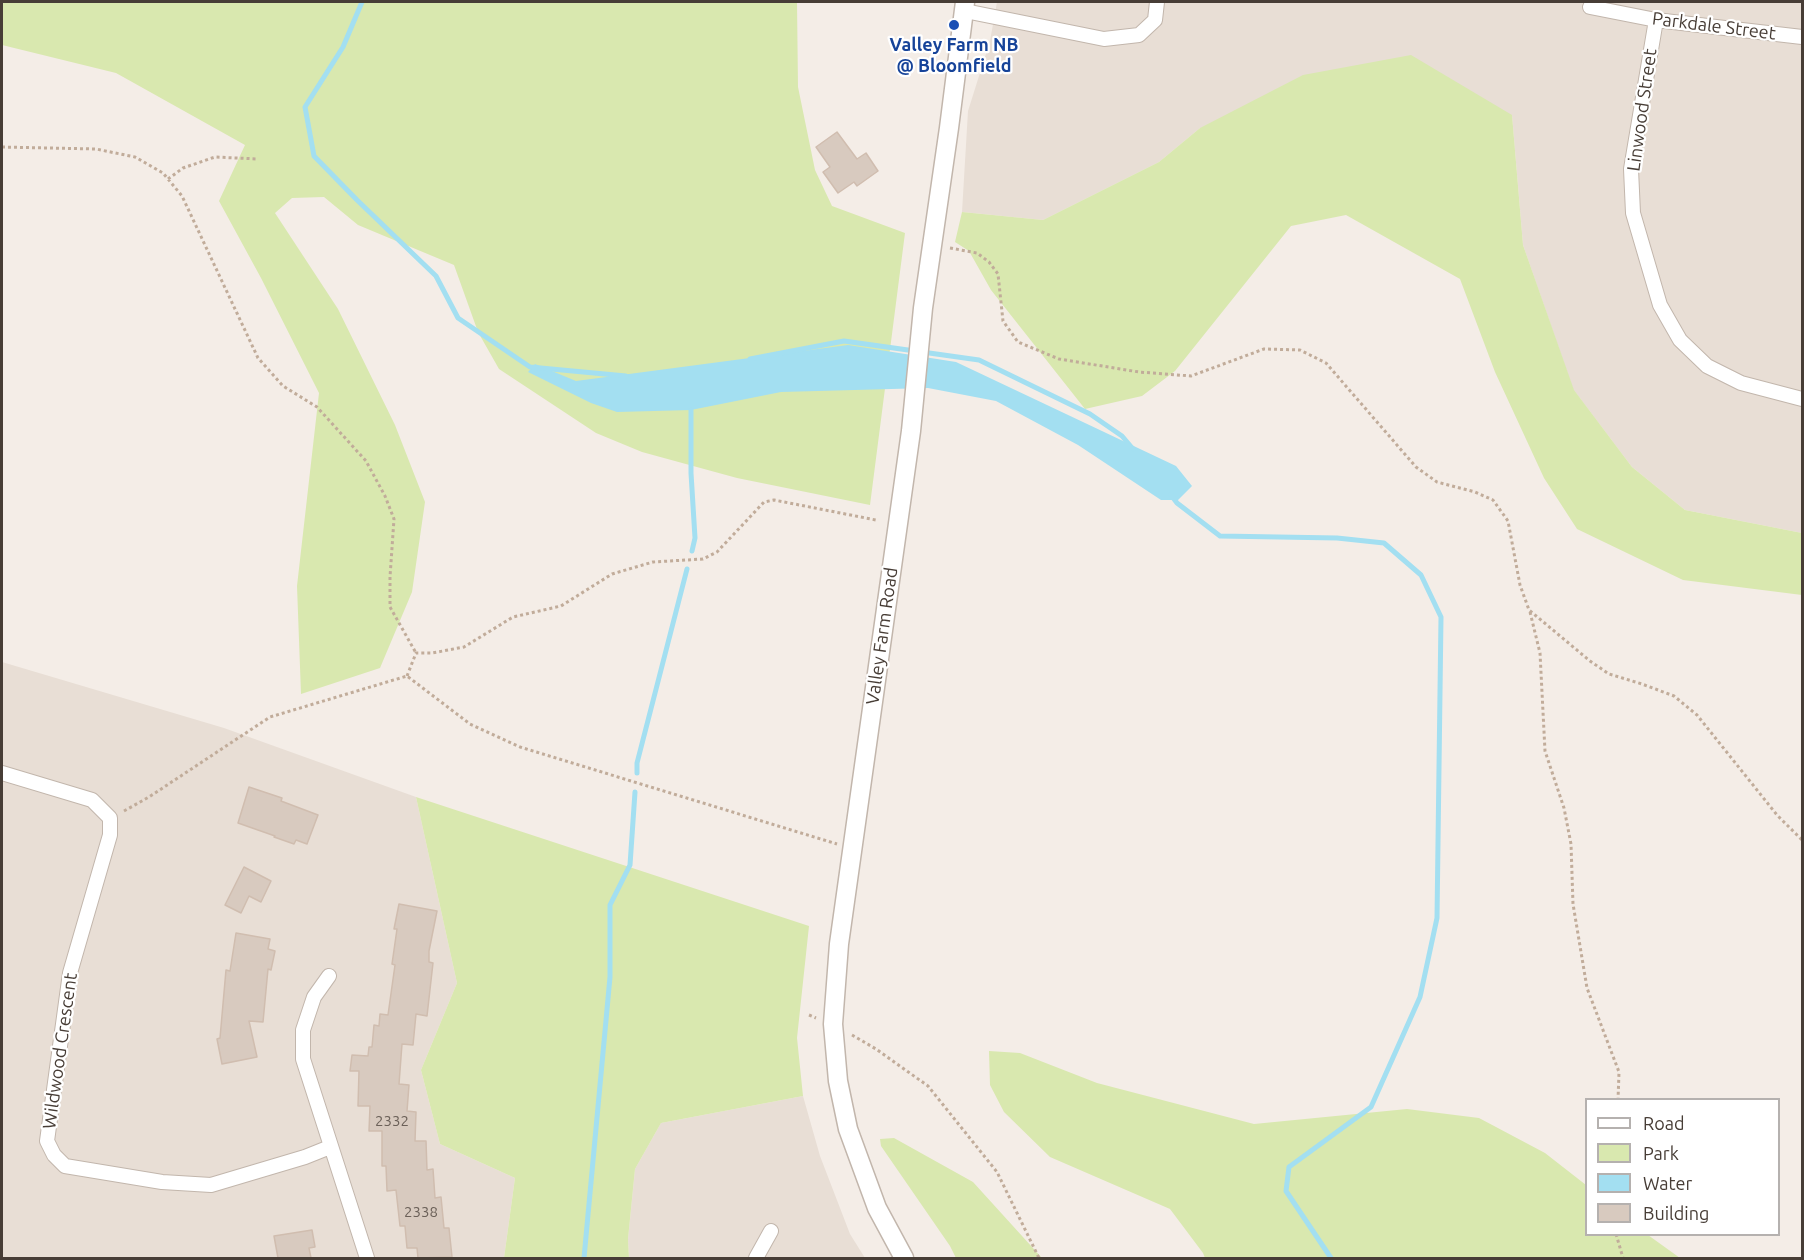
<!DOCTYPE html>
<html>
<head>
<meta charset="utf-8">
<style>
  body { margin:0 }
  #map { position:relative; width:1804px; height:1260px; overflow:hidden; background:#f4ede7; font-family:Ubuntu,sans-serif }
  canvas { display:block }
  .frame { position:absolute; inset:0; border:3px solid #473d36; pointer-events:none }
  .legend { position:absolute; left:1585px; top:1098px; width:195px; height:138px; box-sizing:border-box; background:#fff; border:2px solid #b5b1af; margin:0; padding:8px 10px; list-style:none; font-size:18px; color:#473d36 }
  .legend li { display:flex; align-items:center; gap:12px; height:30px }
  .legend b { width:30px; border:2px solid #b5b1af }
</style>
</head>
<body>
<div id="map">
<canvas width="1804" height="1260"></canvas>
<div class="frame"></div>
<ul class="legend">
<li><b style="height:8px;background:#fff"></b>Road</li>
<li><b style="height:16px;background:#d9e8af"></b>Park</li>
<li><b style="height:16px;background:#a3dff1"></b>Water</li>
<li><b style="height:16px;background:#d8cabf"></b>Building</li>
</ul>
</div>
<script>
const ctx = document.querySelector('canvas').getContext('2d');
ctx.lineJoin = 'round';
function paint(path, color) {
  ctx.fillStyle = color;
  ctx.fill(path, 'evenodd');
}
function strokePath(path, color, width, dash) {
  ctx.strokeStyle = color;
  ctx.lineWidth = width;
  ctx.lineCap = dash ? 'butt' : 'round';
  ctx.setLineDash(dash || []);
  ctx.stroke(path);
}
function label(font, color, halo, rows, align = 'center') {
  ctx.font = font + ' Ubuntu,sans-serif';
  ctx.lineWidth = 4.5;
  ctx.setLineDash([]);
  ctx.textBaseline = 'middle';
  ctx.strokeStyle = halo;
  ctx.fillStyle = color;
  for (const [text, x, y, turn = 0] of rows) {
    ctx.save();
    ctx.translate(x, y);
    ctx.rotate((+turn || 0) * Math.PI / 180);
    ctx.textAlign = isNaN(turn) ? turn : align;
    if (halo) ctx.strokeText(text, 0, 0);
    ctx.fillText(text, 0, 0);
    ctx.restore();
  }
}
paint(new Path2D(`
  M 997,2 L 1802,2 L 1802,533 L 1685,510 L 1632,467 L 1573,389 L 1523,245 L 1512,115 L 1200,128 L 1159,162 L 1043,220 L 962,212 L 968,111 L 990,41 Z
  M 2,662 L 224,728 L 416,797 L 457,983 L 421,1070 L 440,1144 L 515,1178 L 504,1258 L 2,1258 Z
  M 803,1096 L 820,1156 L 850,1234 L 865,1258 L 629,1258 L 628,1239 L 635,1169 L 661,1123 Z`), '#e8ded5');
paint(new Path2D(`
  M 2,2 L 797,2 L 798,87 L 815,170 L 832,206 L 905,233 L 870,505 L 737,478 L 642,452 L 596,433 L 499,369 L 478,332 L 454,265 L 358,225 L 324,197 L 292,198 L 275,213 L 338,309 L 395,425 L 425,502 L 412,592 L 380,668 L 301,694 L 297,586 L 319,393 L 261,278 L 219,201 L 245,145 L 116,73 L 2,45 Z
  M 1411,55 L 1512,115 L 1523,245 L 1574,390 L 1632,467 L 1685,510 L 1802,533 L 1802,595 L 1683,580 L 1577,529 L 1544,478 L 1495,372 L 1460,279 L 1346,215 L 1291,226 L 1175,371 L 1142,396 L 1085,409 L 991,290 L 969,251 L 955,242 L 962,212 L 1043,220 L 1159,162 L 1200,128 L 1303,75 Z
  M 416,797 L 809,926 L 797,1038 L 803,1096 L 661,1123 L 635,1169 L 628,1239 L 629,1258 L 504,1258 L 515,1178 L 440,1144 L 421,1070 L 457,983 Z
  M 989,1051 L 1020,1053 L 1097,1083 L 1254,1124 L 1407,1109 L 1479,1118 L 1545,1153 L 1586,1185 L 1586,1234 L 1648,1235 L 1680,1258 L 1205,1258 L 1203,1253 L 1170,1209 L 1050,1157 L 1004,1112 L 990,1085 Z
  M 894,1138 L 973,1182 L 1042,1258 L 956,1258 L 950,1246 L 881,1146 L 880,1139 Z`), '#d9e8af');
paint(new Path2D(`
  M 848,345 L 956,362 L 1176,466 L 1192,486 L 1178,500 L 1161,500 L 1078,445 L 996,401 L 928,388 L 781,392 L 691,410 L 617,412 L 591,403 L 528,372 L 535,364 L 576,381 Z`), '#a3dff1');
strokePath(new Path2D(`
  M 362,2 L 343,47 L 305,107 L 314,156 L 357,200 L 436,276 L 458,318 L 530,367 L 626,376
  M 750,359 L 844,341 L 979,360 L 1090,414 L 1122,436 L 1133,449
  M 691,410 L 691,473 L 695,538 L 692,551
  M 1171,495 L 1177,503 L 1220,536 L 1337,538 L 1384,543 L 1421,575 L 1441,617 L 1437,918 L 1420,997 L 1371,1107 L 1289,1167 L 1286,1191 L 1331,1258
  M 637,773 L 637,763 L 687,569
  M 584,1258 L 610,977 L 610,905 L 630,865 L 635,792`), '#a3dff1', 5);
const building = new Path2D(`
  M 837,132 L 857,159 L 866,153 L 878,171 L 857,186 L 854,182 L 838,193 L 823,172 L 830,167 L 816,147 Z
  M 249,787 L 282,798 L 281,801 L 318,815 L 307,844 L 296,840 L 294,844 L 274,837 L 275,836 L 238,823 Z
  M 244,867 L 271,881 L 261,902 L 249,896 L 241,913 L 225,905 Z
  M 399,904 L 437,911 L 429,951 L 429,962 L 433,963 L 427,1016 L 416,1014 L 413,1045 L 402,1044 L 399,1084 L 409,1085 L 407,1111 L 416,1112 L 415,1141 L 426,1141 L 427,1170 L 433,1169 L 435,1198 L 441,1197 L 444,1228 L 449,1228 L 452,1257 L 418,1258 L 417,1248 L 407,1248 L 405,1226 L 400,1226 L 396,1190 L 387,1191 L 386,1166 L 382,1166 L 382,1131 L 369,1131 L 370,1106 L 358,1106 L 359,1071 L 350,1071 L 352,1055 L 368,1056 L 369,1047 L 372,1047 L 374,1025 L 379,1026 L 380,1014 L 388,1015 L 395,965 L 392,964 L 397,929 L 394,929 Z
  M 236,933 L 270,939 L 268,949 L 275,951 L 271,970 L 268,969 L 263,1022 L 249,1021 L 257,1057 L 222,1064 L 217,1039 L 220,1038 L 226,970 L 230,971 Z
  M 312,1230 L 315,1247 L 309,1248 L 311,1258 L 278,1258 L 274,1236 Z`);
paint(building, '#d8cabf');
strokePath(building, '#d0bdaf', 1.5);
const minor = new Path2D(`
  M 1590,7 L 1656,20 L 1802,37
  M 965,11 L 1104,39 L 1139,35 L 1155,20 L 1157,2
  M 1656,20 L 1631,169 L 1633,213 L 1660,305 L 1680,340 L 1707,366 L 1741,383 L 1802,399
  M 2,773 L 92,800 L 110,818 L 110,835 L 70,973 L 47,1141 L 54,1155 L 65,1166 L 162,1182 L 211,1185 L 305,1157 L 330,1147
  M 329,976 L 314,997 L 303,1030 L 303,1059 L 367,1258
  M 756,1258 L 771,1231`);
const tertiary = new Path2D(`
  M 904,1258 L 877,1208 L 848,1129 L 838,1081 L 833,1024 L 839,944 L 911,431 L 923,308 L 949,128 L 965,2`);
strokePath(minor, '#c2b6ac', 16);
strokePath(tertiary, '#c2b6ac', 21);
strokePath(new Path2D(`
  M 2,147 L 96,149 L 135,157 L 163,173 L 182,196 L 258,358 L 283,386 L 317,407 L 366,461 L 385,496 L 394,519 L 390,577 L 390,607 L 416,653
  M 168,179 L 183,168 L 215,157 L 258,159
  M 950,248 L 977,253 L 989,262 L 998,274 L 1003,321 L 1018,342 L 1059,359 L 1139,372 L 1191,376 L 1264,349 L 1300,350 L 1326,363 L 1416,467 L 1437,482 L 1475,492 L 1493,500 L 1508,521 L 1520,585 L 1529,610 L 1590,661 L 1609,674 L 1642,684 L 1674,696 L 1697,715 L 1777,815 L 1802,840
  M 1530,612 L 1540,653 L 1545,751 L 1564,808 L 1571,844 L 1573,904 L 1587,988 L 1619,1072 L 1618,1100
  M 407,676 L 416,653 L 432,653 L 464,647 L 513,617 L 561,606 L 612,574 L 653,562 L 703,559 L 717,552 L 764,502 L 774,500 L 876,520
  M 124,811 L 149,797 L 270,717 L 407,676 L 470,724 L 520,747 L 837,844
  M 809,1015 L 816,1018
  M 852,1035 L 876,1049 L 928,1086 L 997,1172 L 1039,1258
  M 1616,1234 L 1623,1258`), '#c1ac9a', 3, [3, 3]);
strokePath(minor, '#fff', 14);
strokePath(tertiary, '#fff', 18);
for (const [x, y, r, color] of [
  [954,25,6,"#1a4fb4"]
]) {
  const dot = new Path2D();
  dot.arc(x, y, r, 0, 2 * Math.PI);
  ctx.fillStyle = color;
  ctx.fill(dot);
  strokePath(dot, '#fff', 2);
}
label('15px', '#6b6058', null, [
  ["2332",392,1121],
  ["2338",421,1212]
]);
label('18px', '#473d36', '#fff', [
  ["Parkdale Street",1714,26,7],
  ["Linwood Street",1642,110,-82],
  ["Valley Farm Road",882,636,-82],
  ["Wildwood Crescent",60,1051,-82]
]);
label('bold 18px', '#164399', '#fff', [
  ["Valley Farm NB",954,45],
  ["@ Bloomfield",954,66]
]);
</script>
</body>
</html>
